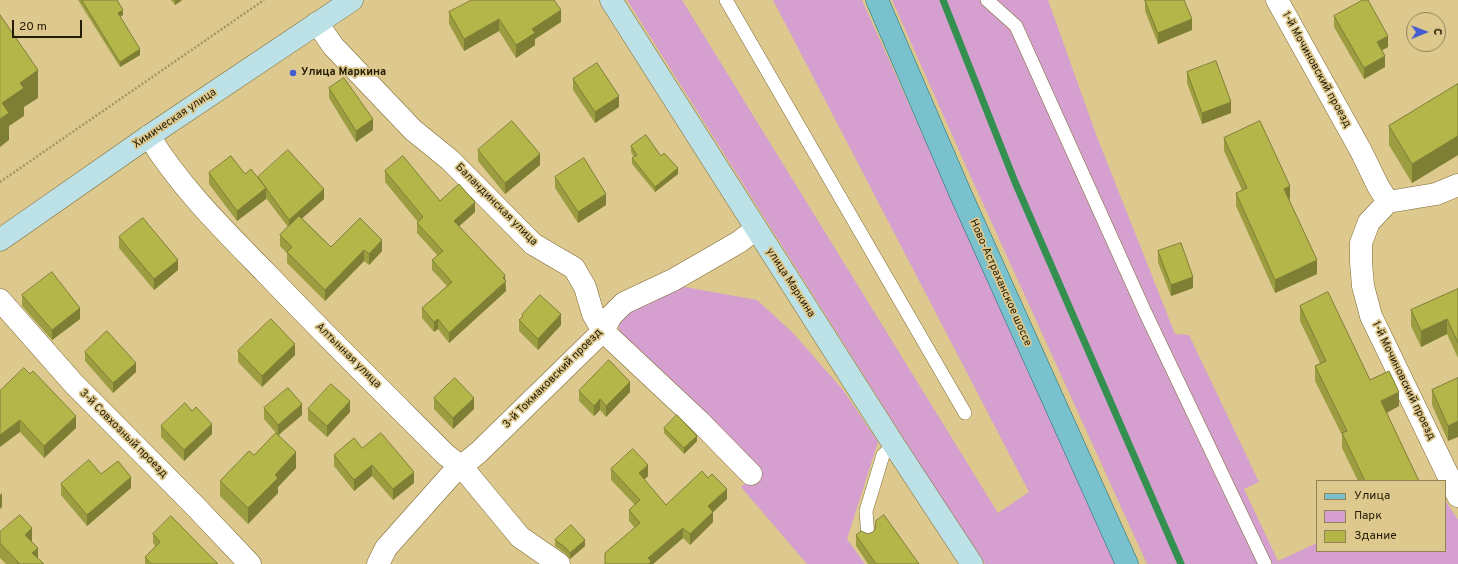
<!DOCTYPE html>
<html>
<head>
<meta charset="utf-8">
<style>
  body { margin:0 }
  #map { position:relative; width:1458px; height:564px; overflow:hidden; background:#ddc88e; font-family:Overpass,sans-serif }
  canvas { display:block }
  .legend { position:absolute; left:1316px; top:480px; width:130px; height:72px; box-sizing:border-box; background:#ddc88e; border:1px solid #938357; margin:0; padding:5px 7px; list-style:none; font-size:12px; color:#241c05 }
  .legend li { display:flex; align-items:center; gap:8px; height:20px }
  .legend b { width:20px; border:1px solid #938357 }
  .north { position:absolute; left:1406px; top:12px; width:40px; height:40px; box-sizing:border-box; background:#ddc88e; border:1px solid #938357; border-radius:50%; rotate:89deg; font-size:11px; font-weight:700; line-height:16px; text-align:center; color:#241c05 }
  .north::after { content:''; display:block; margin:auto; width:14px; height:18px; background:#455cd0; clip-path:polygon(50% 0,100% 100%,50% 72%,0 100%) }
  .scale { position:absolute; left:12px; top:20px; width:70px; height:18px; box-sizing:border-box; border:2px solid #241c05; border-top:0; padding-left:5px; font-size:12px; line-height:14px; white-space:nowrap; color:#241c05; -webkit-text-stroke:3px #ddc88e; paint-order:stroke }
</style>
</head>
<body>
<div id="map">
<canvas width="1458" height="564"></canvas>
<ul class="legend">
<li><b style="height:5px;background:#79c2cd"></b>Улица</li>
<li><b style="height:11px;background:#d59fcf"></b>Парк</li>
<li><b style="height:11px;background:#b4b64a"></b>Здание</li>
</ul>
<div class="north">С</div>
<div class="scale">20 m</div>
</div>
<script>
const ctx = document.querySelector('canvas').getContext('2d');
ctx.lineJoin = 'round';
function paint(path, color) {
  ctx.fillStyle = color;
  ctx.fill(path, 'evenodd');
}
function strokePath(path, color, width, dash) {
  ctx.strokeStyle = color;
  ctx.lineWidth = width;
  ctx.lineCap = dash ? 'butt' : 'round';
  ctx.setLineDash(dash || []);
  ctx.stroke(path);
}
function label(font, color, halo, rows, align = 'center') {
  ctx.font = font + ' Overpass,sans-serif';
  ctx.lineWidth = 3.5;
  ctx.setLineDash([]);
  ctx.textBaseline = 'middle';
  ctx.strokeStyle = halo;
  ctx.fillStyle = color;
  for (const [text, x, y, turn = 0] of rows) {
    ctx.save();
    ctx.translate(x, y);
    ctx.rotate((+turn || 0) * Math.PI / 180);
    ctx.textAlign = isNaN(turn) ? turn : align;
    if (halo) ctx.strokeText(text, 0, 0);
    ctx.fillText(text, 0, 0);
    ctx.restore();
  }
}
paint(new Path2D(`
  M 627,0 L 682,0 L 998,513 L 1029,492 L 773,0 L 862,0 L 1116,564 L 985,564 L 964,534 Z
  M 892,0 L 1048,0 L 1097,137 L 1175,334 L 1189,335 L 1259,482 L 1244,489 L 1278,561 L 1317,543 L 1317,551 L 1445,551 L 1445,500 L 1458,520 L 1458,564 L 1147,564 L 970,175 Z
  M 674,285 L 757,300 L 793,333 L 843,390 L 878,442 L 847,539 L 865,564 L 807,564 L 741,487 L 758,472 L 621,337 L 618,323 L 628,310 Z`), '#d59fcf');
strokePath(new Path2D(`
  M 943,0 L 1015,182 L 1181,564`), '#33904f', 7);
const lane = new Path2D(`
  M 726,0 L 965,413
  M 987,0 L 1016,26 L 1145,312 L 1265,564
  M 868,537 L 866,511 L 883,455 L 894,445`);
const street = new Path2D(`
  M 1277,0 L 1361,151 L 1378,186 L 1388,202
  M 317,23 L 333,46 L 413,130 L 450,160 L 533,244 L 574,268 L 585,287 L 593,314 L 603,331 L 699,421 L 751,474
  M 149,136 C 180,187 224,230 265,272 C 324,334 385,394 446,455 L 462,467 L 520,537 L 559,564
  M 1458,185 L 1436,194 L 1388,202 L 1369,222 L 1361,243 L 1361,262 L 1363,286 L 1371,316 L 1458,496
  M 0,300 L 74,384 L 194,505 L 250,564
  M 378,564 L 386,548 L 451,475 L 479,452 L 603,331 L 611,316 L 624,303 L 673,280 L 739,242 L 756,229`);
const secondary = new Path2D(`
  M 611,0 L 894,445 L 972,564
  M 0,240 L 149,136 L 352,0`);
const primary = new Path2D(`
  M 877,0 L 961,195 L 1127,564`);
strokePath(lane, '#7e6a33', 14);
strokePath(street, '#7e6a33', 23);
strokePath(secondary, '#7e6a33', 23);
strokePath(primary, '#216e72', 23);
strokePath(new Path2D(`
  M 0,182 L 264,0`), '#a59465', 2.5, [2, 2]);
strokePath(lane, '#fff', 13);
strokePath(street, '#fff', 22);
strokePath(secondary, '#bce1e6', 22);
strokePath(primary, '#79c2cd', 22);
paint(new Path2D(`
  M 78,0 L 117,0 L 123,15 L 120,17 L 140,55 L 120,67 Z
  M 171,0 L 182,0 L 175,5 Z
  M 1145,0 L 1192,30 L 1158,44 L 1145,11 Z
  M 449,12 L 561,22 L 535,39 L 535,45 L 516,58 L 499,31 L 464,51 L 449,24 Z
  M 1334,16 L 1388,47 L 1382,50 L 1385,67 L 1364,79 L 1334,27 Z
  M 1187,72 L 1231,113 L 1202,124 L 1187,83 Z
  M 573,79 L 619,107 L 595,123 L 573,90 Z
  M 1458,84 L 1458,155 L 1412,183 L 1389,145 L 1389,126 Z
  M 329,88 L 373,130 L 356,142 L 329,98 Z
  M 1224,138 L 1290,199 L 1289,200 L 1317,274 L 1275,293 L 1236,206 L 1236,193 L 1242,190 L 1224,151 Z
  M 631,146 L 661,156 L 678,174 L 655,192 L 632,164 L 632,158 L 634,157 L 631,152 Z
  M 478,150 L 540,165 L 505,194 L 478,161 Z
  M 385,171 L 440,201 L 475,212 L 459,226 L 505,280 L 506,291 L 449,343 L 438,329 L 434,332 L 422,318 L 422,308 L 447,286 L 432,270 L 432,260 L 438,256 L 417,233 L 417,223 L 418,222 L 385,182 Z
  M 209,173 L 245,174 L 324,199 L 302,218 L 331,247 L 382,251 L 369,265 L 364,261 L 325,301 L 287,263 L 287,253 L 280,246 L 280,235 L 288,227 L 266,198 L 266,199 L 237,221 L 209,184 Z
  M 555,177 L 606,205 L 578,223 L 555,188 Z
  M 119,237 L 178,270 L 154,290 L 119,248 Z
  M 1158,251 L 1193,288 L 1171,296 L 1158,262 Z
  M 1458,289 L 1458,358 L 1447,334 L 1421,347 L 1411,326 L 1411,310 Z
  M 22,295 L 80,319 L 52,340 L 22,306 Z
  M 1300,306 L 1370,380 L 1399,406 L 1386,413 L 1419,481 L 1358,481 L 1342,448 L 1342,435 L 1315,381 L 1315,366 L 1320,363 L 1300,321 Z
  M 522,315 L 561,325 L 538,350 L 519,331 L 519,320 L 522,317 Z
  M 238,351 L 295,355 L 262,387 L 238,362 Z
  M 85,352 L 136,372 L 113,393 L 85,361 Z
  M 1458,378 L 1448,441 L 1432,405 L 1432,390 Z
  M 0,391 L 76,428 L 44,458 L 20,432 Z
  M 579,391 L 630,392 L 606,417 L 600,410 L 594,416 L 579,401 Z
  M 434,398 L 474,409 L 453,429 L 434,409 Z
  M 264,408 L 302,415 L 279,435 L 296,468 L 278,487 L 278,493 L 248,524 L 220,496 L 220,481 L 254,455 L 276,433 L 264,419 Z
  M 308,409 L 350,412 L 327,437 L 308,420 Z
  M 161,426 L 212,434 L 184,461 L 161,437 Z
  M 664,428 L 697,441 L 684,454 L 664,433 Z
  M 362,448 L 414,483 L 393,500 L 372,476 L 354,491 L 334,466 L 334,455 Z
  M 611,469 L 648,476 L 644,480 L 666,505 L 727,499 L 713,512 L 713,522 L 690,545 L 683,538 L 653,564 L 605,564 L 635,528 L 629,521 L 629,510 L 635,505 L 611,480 Z
  M 101,474 L 131,488 L 87,526 L 61,495 L 61,484 Z
  M 0,532 L 32,542 L 38,558 L 44,564 L 6,564 L 0,558 Z
  M 153,534 L 218,564 L 145,564 L 145,557 L 156,547 L 153,543 Z
  M 856,535 L 919,564 L 868,564 L 856,546 Z
  M 555,540 L 585,546 L 570,559 L 566,554 L 555,546 Z`), '#9b9d40');
paint(new Path2D(`
  M 175,0 L 182,0 L 175,5 Z
  M 123,10 L 123,15 L 118,18 L 118,13 Z
  M 561,10 L 561,22 L 535,39 L 535,45 L 516,58 L 516,45 L 532,29 Z
  M 499,19 L 499,31 L 464,51 L 464,39 Z
  M 1192,19 L 1192,30 L 1158,44 L 1158,33 Z
  M 1388,36 L 1388,47 L 1377,53 L 1377,42 Z
  M 140,49 L 140,55 L 120,67 L 120,62 Z
  M 1385,56 L 1385,67 L 1364,79 L 1364,68 Z
  M 38,70 L 38,98 L 24,107 L 24,116 L 9,126 L 9,140 L 0,147 L 0,119 L 2,103 L 20,83 Z
  M 619,96 L 619,107 L 595,123 L 595,112 Z
  M 1231,102 L 1231,113 L 1202,124 L 1202,113 Z
  M 373,119 L 373,130 L 356,142 L 356,131 Z
  M 1458,136 L 1458,155 L 1412,183 L 1412,164 Z
  M 540,154 L 540,165 L 505,194 L 505,183 Z
  M 678,168 L 678,174 L 655,192 L 655,187 Z
  M 1290,186 L 1290,199 L 1284,202 L 1284,189 Z
  M 266,188 L 266,199 L 237,221 L 237,211 Z
  M 324,189 L 324,199 L 289,230 L 289,220 Z
  M 606,194 L 606,205 L 578,223 L 578,212 Z
  M 475,202 L 475,212 L 454,231 L 454,221 Z
  M 382,240 L 382,251 L 369,265 L 369,254 Z
  M 364,250 L 364,261 L 325,301 L 325,290 Z
  M 178,260 L 178,270 L 154,290 L 154,279 Z
  M 1317,260 L 1317,274 L 1275,293 L 1275,280 Z
  M 505,275 L 506,291 L 449,343 L 449,333 Z
  M 1193,277 L 1193,288 L 1171,296 L 1171,285 Z
  M 80,308 L 80,319 L 52,340 L 52,330 Z
  M 561,314 L 561,325 L 538,350 L 538,339 Z
  M 438,319 L 438,329 L 434,332 L 434,322 Z
  M 1447,319 L 1447,334 L 1421,347 L 1421,331 Z
  M 295,344 L 295,355 L 262,387 L 262,376 Z
  M 136,363 L 136,372 L 113,393 L 113,383 Z
  M 630,382 L 630,392 L 606,417 L 606,406 Z
  M 1399,392 L 1399,406 L 1381,416 L 1381,401 Z
  M 474,398 L 474,409 L 453,429 L 453,418 Z
  M 600,399 L 600,410 L 594,416 L 594,406 Z
  M 350,401 L 350,412 L 327,437 L 327,426 Z
  M 302,404 L 302,415 L 278,435 L 278,425 Z
  M 76,416 L 76,428 L 44,458 L 44,446 Z
  M 20,420 L 20,432 L 0,447 L 0,435 Z
  M 1458,421 L 1458,437 L 1448,441 L 1448,426 Z
  M 212,424 L 212,434 L 184,461 L 184,450 Z
  M 697,436 L 697,441 L 684,454 L 684,448 Z
  M 296,452 L 296,468 L 278,487 L 278,493 L 248,524 L 248,508 L 275,475 Z
  M 372,465 L 372,476 L 354,491 L 354,480 Z
  M 648,465 L 648,476 L 639,484 L 639,473 Z
  M 414,472 L 414,483 L 393,500 L 393,489 Z
  M 131,477 L 131,488 L 87,526 L 87,515 Z
  M 727,489 L 727,499 L 713,512 L 713,522 L 690,545 L 690,534 L 708,506 Z
  M 2,493 L 2,507 L 0,509 L 0,495 Z
  M 32,528 L 32,543 L 25,535 Z
  M 683,528 L 683,538 L 653,564 L 648,564 L 648,558 Z
  M 585,540 L 585,546 L 570,559 L 570,553 Z
  M 38,548 L 38,562 L 32,553 Z`), '#7e7f34');
const building = new Path2D(`
  M 82,0 L 117,0 L 123,10 L 118,13 L 140,49 L 120,62 Z
  M 472,0 L 554,0 L 561,10 L 532,29 L 535,33 L 516,45 L 499,19 L 464,39 L 449,12 Z
  M 1145,0 L 1184,0 L 1192,19 L 1158,33 Z
  M 1363,0 L 1368,0 L 1388,36 L 1377,42 L 1385,56 L 1364,68 L 1334,16 Z
  M 0,15 L 38,70 L 20,83 L 24,88 L 2,103 L 9,113 L 0,119 Z
  M 1216,61 L 1231,102 L 1202,113 L 1187,72 Z
  M 597,63 L 619,96 L 595,112 L 573,79 Z
  M 344,78 L 373,119 L 356,131 L 329,88 Z
  M 1458,84 L 1458,136 L 1412,164 L 1389,126 Z
  M 512,121 L 540,154 L 505,183 L 478,150 Z
  M 1260,121 L 1290,186 L 1284,189 L 1317,260 L 1275,280 L 1236,193 L 1247,188 L 1224,138 Z
  M 646,135 L 661,156 L 664,153 L 678,168 L 655,187 L 632,158 L 637,155 L 631,146 Z
  M 288,150 L 324,189 L 289,220 L 258,177 Z
  M 231,156 L 245,174 L 251,169 L 266,188 L 237,211 L 209,173 Z
  M 403,156 L 440,201 L 459,184 L 475,202 L 454,221 L 505,275 L 503,278 L 506,281 L 449,333 L 438,319 L 434,322 L 422,308 L 452,282 L 432,260 L 443,251 L 417,223 L 423,217 L 385,171 Z
  M 584,158 L 606,194 L 578,212 L 555,177 Z
  M 299,216 L 331,247 L 360,218 L 382,240 L 369,254 L 364,250 L 325,290 L 287,252 L 292,247 L 280,235 Z
  M 143,218 L 178,260 L 154,279 L 119,237 Z
  M 1181,243 L 1193,277 L 1171,285 L 1158,251 Z
  M 52,272 L 80,308 L 52,330 L 22,295 Z
  M 1458,289 L 1458,343 L 1447,319 L 1421,331 L 1411,310 Z
  M 1328,292 L 1370,380 L 1389,371 L 1399,392 L 1381,401 L 1419,481 L 1365,481 L 1342,433 L 1347,431 L 1315,366 L 1326,361 L 1300,306 Z
  M 540,295 L 561,314 L 538,339 L 519,320 L 523,316 L 522,315 Z
  M 271,319 L 295,344 L 262,376 L 238,351 Z
  M 107,331 L 136,363 L 113,383 L 85,352 Z
  M 609,360 L 630,382 L 606,406 L 600,399 L 594,406 L 579,391 Z
  M 24,368 L 30,374 L 33,371 L 76,416 L 44,446 L 20,420 L 0,435 L 0,391 Z
  M 455,378 L 474,398 L 453,418 L 434,398 Z
  M 1458,378 L 1458,421 L 1448,426 L 1432,390 Z
  M 331,384 L 350,401 L 327,426 L 308,409 Z
  M 288,388 L 302,404 L 278,425 L 264,408 Z
  M 185,403 L 192,411 L 196,407 L 212,424 L 184,450 L 161,426 Z
  M 677,415 L 697,436 L 684,448 L 664,428 Z
  M 276,433 L 296,452 L 275,475 L 278,478 L 248,508 L 220,481 L 249,451 L 254,455 Z
  M 381,433 L 414,472 L 393,489 L 372,465 L 354,480 L 334,455 L 354,438 L 362,448 Z
  M 633,449 L 648,465 L 639,473 L 666,505 L 702,471 L 708,478 L 712,474 L 727,489 L 708,506 L 713,512 L 690,534 L 683,528 L 648,558 L 651,561 L 649,564 L 605,564 L 605,553 L 640,523 L 629,510 L 640,500 L 611,469 Z
  M 89,460 L 101,474 L 118,461 L 131,477 L 87,515 L 61,484 Z
  M 20,515 L 32,528 L 25,535 L 38,548 L 32,553 L 44,564 L 17,564 L 19,563 L 0,543 L 0,532 Z
  M 884,515 L 919,564 L 876,564 L 856,535 L 861,531 L 868,534 L 873,532 L 875,529 L 876,521 Z
  M 171,516 L 218,564 L 151,564 L 145,557 L 160,542 L 153,534 Z
  M 571,525 L 585,540 L 570,553 L 566,548 L 555,540 Z`);
paint(building, '#b4b64a');
strokePath(building, '#7e7f34', 1);
for (const [x, y, r, color] of [
  [293,73,4,"#455cd0"]
]) {
  const dot = new Path2D();
  dot.arc(x, y, r, 0, 2 * Math.PI);
  ctx.fillStyle = color;
  ctx.fill(dot);
  strokePath(dot, '#ddc88e', 1.5);
}
label('11px', '#241c05', '#ddc88e', [
  ["1-й Мочиновский проезд",1316,70,61],
  ["Химическая улица",175,119,-34],
  ["Баландинская улица",496,205,45],
  ["улица Маркина",790,283,57],
  ["Ново-Астраханское шоссе",1000,283,66],
  ["Алтынная улица",348,356,45],
  ["3-й Токмаковский проезд",553,379,-45],
  ["1-й Мочиновский проезд",1403,381,64],
  ["3-й Совхозный проезд",123,434,45]
]);
label('bold 11px', '#241c05', '#ddc88e', [
  ["Улица Маркина",301,73]
], 'left');
</script>
</body>
</html>
